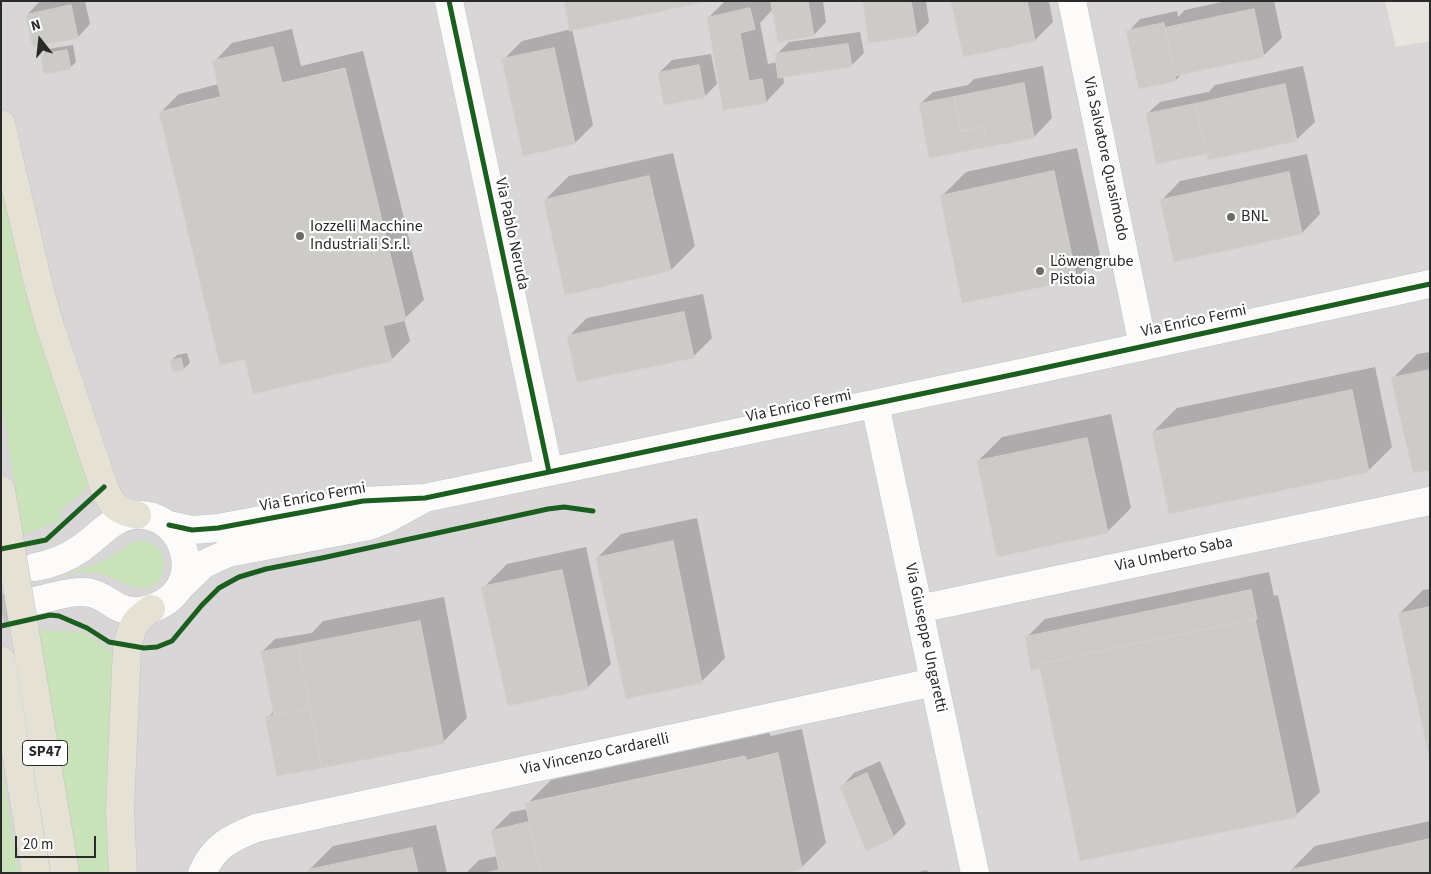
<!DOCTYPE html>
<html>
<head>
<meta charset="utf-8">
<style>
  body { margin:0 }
  #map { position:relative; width:1431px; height:874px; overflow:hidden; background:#e8e5e0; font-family:"Source Sans 3",sans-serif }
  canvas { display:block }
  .frame { position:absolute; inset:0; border:2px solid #2a2a2a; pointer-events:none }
  .north { position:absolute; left:15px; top:15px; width:50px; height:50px; -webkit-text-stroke:4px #fff; paint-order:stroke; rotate:344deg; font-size:14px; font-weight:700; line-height:20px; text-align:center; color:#2a2a2a }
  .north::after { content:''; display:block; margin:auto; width:18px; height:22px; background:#2a2a2a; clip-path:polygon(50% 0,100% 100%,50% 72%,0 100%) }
  .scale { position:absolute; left:15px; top:836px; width:81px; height:22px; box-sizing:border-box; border:2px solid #2a2a2a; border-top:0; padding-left:6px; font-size:15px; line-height:18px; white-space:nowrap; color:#2a2a2a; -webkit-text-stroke:4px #fff; paint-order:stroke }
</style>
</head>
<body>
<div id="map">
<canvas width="1431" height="874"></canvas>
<div class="frame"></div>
<div class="north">N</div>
<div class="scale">20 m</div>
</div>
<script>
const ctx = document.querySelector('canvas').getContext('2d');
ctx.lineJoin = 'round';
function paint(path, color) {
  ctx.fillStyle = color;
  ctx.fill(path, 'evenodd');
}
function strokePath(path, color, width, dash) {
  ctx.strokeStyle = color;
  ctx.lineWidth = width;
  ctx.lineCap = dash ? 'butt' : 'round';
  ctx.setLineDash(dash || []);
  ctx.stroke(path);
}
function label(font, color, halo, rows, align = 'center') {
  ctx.font = font + ' "Source Sans 3",sans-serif';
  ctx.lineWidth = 4.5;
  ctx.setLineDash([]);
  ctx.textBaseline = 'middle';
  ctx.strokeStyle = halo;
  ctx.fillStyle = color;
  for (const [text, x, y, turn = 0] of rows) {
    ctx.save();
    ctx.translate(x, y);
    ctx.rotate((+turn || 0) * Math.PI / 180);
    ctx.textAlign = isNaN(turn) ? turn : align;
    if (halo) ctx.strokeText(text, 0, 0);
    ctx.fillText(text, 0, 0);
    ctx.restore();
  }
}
paint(new Path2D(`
  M 1,1 L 1385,1 L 1396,47 L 1430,41 L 1430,873 L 1,873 Z`), '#d9d6d7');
paint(new Path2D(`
  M 1,169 L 90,485 L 60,512 L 62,520 L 23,535 L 1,400 Z
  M 142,540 C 150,542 157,545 161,552 C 164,559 165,568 162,575 C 149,605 117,576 97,573 C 85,571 73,574 62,575 L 101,562 L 131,543 Z
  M 42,630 L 85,632 L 102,645 L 113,651 L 110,758 L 113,873 L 77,873 L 38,631 Z
  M 1,763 L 19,873 L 1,873 Z`), '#c9e2ba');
paint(new Path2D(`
  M 45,1 L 85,1 L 90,24 L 78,37 L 27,15 L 39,2 Z
  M 725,1 L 823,1 L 826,22 L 814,35 L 773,9 L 760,23 L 768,64 L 777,62 L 776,55 L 789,42 L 860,32 L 864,53 L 851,66 L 783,76 L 784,83 L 766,102 L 724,109 L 708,18 Z
  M 864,1 L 926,1 L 929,22 L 916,35 Z
  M 952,1 L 1049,1 L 1053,22 L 1035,40 Z
  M 1226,1 L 1274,1 L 1282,38 L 1263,56 L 1182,73 L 1176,80 L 1140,87 L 1128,32 L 1140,19 L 1177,11 L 1178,17 L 1185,10 Z
  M 292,29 L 301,66 L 363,51 L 424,300 L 404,319 L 410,341 L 391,360 L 245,357 L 160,113 L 179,94 L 219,84 L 214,62 L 232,43 ZM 227,95 L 228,97 L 180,108 L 180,106 Z
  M 572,29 L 593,125 L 575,143 L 503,60 L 522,41 Z
  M 73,45 L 76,62 L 70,68 L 42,56 L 48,49 Z
  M 711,54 L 717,84 L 704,97 L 659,73 L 672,60 Z
  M 1043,66 L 1052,118 L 1034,137 L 920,104 L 933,92 L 968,85 L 974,79 Z
  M 1303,66 L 1315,122 L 1296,140 L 1207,153 L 1147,114 L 1160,102 L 1208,92 L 1208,93 L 1215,85 Z
  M 1077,148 L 1100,255 L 1076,279 L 942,196 L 966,172 Z
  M 673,153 L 695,246 L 671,270 L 566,293 L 545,200 L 569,176 Z
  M 1307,154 L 1320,214 L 1302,233 L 1162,200 L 1180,181 Z
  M 703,294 L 712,338 L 693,357 L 568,337 L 587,318 Z
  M 1430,352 L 1430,468 L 1393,378 L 1417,354 Z
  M 187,353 L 190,363 L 183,369 L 171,361 L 177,355 Z
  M 1375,367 L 1392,447 L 1368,471 L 1153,432 L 1177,408 Z
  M 1111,414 L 1131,508 L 1107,532 L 978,461 L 1002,437 Z
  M 697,518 L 725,658 L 701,682 L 597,558 L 621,534 Z
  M 586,547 L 611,664 L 587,688 L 483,588 L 507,564 Z
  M 1269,572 L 1274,596 L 1278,595 L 1320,792 L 1296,815 L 1041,667 L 1032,669 L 1026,638 L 1045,619 Z
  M 1430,589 L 1430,755 L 1399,614 L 1423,590 Z
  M 444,597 L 467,718 L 443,742 L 278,775 L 267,718 L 274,711 L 262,652 L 275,639 L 312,633 L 323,621 Z
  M 802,729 L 826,843 L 802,867 L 777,873 L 466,873 L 479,860 L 497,856 L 492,831 L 511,812 L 528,809 L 527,804 L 551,780 L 769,733 L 771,736 Z
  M 880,761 L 906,824 L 893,837 L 842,786 L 854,773 Z
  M 1430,821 L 1430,873 L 1291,870 L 1315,846 Z
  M 436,825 L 447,873 L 308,873 L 309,870 L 333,846 Z
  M 927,870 L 928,873 L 914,873 Z`), '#0003');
const building = new Path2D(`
  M 564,1 L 708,1 L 570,31 Z
  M 771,1 L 808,1 L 814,36 L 778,42 Z
  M 863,1 L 911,1 L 917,36 L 869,43 Z
  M 951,1 L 1027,1 L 1035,41 L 964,57 Z
  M 71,5 L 78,38 L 32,47 L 26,15 Z
  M 750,8 L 755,29 L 740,33 L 749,81 L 762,79 L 766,103 L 723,110 L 707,18 Z
  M 1254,9 L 1264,57 L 1175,76 L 1165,28 Z
  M 1164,23 L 1176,81 L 1139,89 L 1126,31 Z
  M 848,44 L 852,67 L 778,78 L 775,54 Z
  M 273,47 L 282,83 L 345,68 L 406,320 L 383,326 L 392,361 L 253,394 L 245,359 L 220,365 L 159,112 L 221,97 L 212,61 Z
  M 554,48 L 575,144 L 523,156 L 502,59 Z
  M 67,50 L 71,69 L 44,74 L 41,55 Z
  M 699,65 L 705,98 L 664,105 L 658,73 Z
  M 1024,83 L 1034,138 L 988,147 L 984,127 L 961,131 L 954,97 Z
  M 1285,84 L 1297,141 L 1208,160 L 1195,104 Z
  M 954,97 L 961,131 L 984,127 L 988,147 L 929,158 L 919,104 Z
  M 1195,104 L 1207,154 L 1156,164 L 1146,114 Z
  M 1054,171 L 1077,280 L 962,303 L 940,196 Z
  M 1289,172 L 1302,234 L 1174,262 L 1160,200 Z
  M 649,176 L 671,271 L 565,295 L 544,200 Z
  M 684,312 L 694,358 L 577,382 L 567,336 Z
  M 181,358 L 184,370 L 173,373 L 170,361 Z
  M 1430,370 L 1430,470 L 1413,473 L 1391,378 Z
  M 1352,390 L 1369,472 L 1169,514 L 1152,432 Z
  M 1087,438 L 1108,533 L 997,557 L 977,461 Z
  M 673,541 L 702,683 L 626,699 L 596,558 Z
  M 562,570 L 588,689 L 508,706 L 481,587 Z
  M 1251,590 L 1257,619 L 1039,664 L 1040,669 L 1031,670 L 1025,637 Z
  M 1430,607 L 1430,761 L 1398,614 Z
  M 1255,619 L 1297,817 L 1080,861 L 1039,664 Z
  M 420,621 L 444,744 L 322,768 L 298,645 Z
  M 298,645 L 310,709 L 274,716 L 261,652 Z
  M 310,709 L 322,768 L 277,776 L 265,717 Z
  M 778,753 L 802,869 L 783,873 L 540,873 L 525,803 L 745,756 L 747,760 Z
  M 867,773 L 894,838 L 866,851 L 840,786 Z
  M 529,822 L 540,873 L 485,873 L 499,870 L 491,831 Z
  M 1430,839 L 1430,873 L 1290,873 L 1290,870 Z
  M 412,848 L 418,873 L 308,873 L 308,870 Z`);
paint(building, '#cdcbc7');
strokePath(building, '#d3d1cc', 1);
strokePath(new Path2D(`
  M 1,609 L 38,600`), '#c2c0bc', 28, [28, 14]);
const minor = new Path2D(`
  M 449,1 L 549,472
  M 1072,1 L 1143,346
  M 875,404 L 975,873
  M 169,525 L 192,530 L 218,528 L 363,501 L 425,498 L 1016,374 L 1430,284
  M 35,567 C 52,564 66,559 80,549 C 98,537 112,517 134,515 C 181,511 204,573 168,600 C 154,610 134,615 118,607 C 109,602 101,595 91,593 C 74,589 55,597 38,600
  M 178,589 L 204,564 L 228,553 L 369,526 L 385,520 L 420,501
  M 919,609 L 1430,501
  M 202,873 C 214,846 231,838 256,828 L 934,682`);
const major = new Path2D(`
  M 1,124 L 39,287 L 50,326 L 104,487 C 112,507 117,510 137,515
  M 1,490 L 9,537
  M 25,633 L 65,873
  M 1,660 L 36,873
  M 123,873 L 120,810 L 127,646 C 133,625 133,622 151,609`);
strokePath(minor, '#c1c1c1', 29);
strokePath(major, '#c4c3c1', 29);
strokePath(minor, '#fcfbfa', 28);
strokePath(major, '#e5e2d5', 28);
const majorBridge = new Path2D(`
  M 9,537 L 25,633`);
strokePath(majorBridge, '#c4c3c1', 29, []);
strokePath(majorBridge, '#e5e2d5', 28);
strokePath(new Path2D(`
  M 449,1 L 549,472
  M 169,525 L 192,530 L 218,528 L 363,501 L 425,498 L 1016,374 L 1430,284
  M 1,549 L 46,540 L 104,487
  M 1,626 L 50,615 L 59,616 L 87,628 L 109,642 L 144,648 L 157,647 L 172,641 L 202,605 L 219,588 L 239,577 L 266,569 L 322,558 L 548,509 L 564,507 L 593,511`), '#1b5e20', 5);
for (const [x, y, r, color] of [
  [1231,217,5,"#6c6b6a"],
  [300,236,5,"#6c6b6a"],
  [1040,271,5,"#6c6b6a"]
]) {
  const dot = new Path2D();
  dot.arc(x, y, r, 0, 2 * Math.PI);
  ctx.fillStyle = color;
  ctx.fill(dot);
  strokePath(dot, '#fff', 2);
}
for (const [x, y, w] of [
  [45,753,45]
]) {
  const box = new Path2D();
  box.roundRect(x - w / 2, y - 12.5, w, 25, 4);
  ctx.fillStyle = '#fff';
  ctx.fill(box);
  strokePath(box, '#2a2a2a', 1);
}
label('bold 15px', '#2a2a2a', null, [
  ["SP47",45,753]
]);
label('16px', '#2a2a2a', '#fff', [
  ["Via Salvatore Quasimodo",1105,159,78],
  ["Via Pablo Neruda",511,234,78],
  ["Via Enrico Fermi",1194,322,-12],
  ["Via Enrico Fermi",799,407,-12],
  ["Via Enrico Fermi",313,498,-10],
  ["Via Umberto Saba",1174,555,-12],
  ["Via Giuseppe Ungaretti",925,638,78],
  ["Via Vincenzo Cardarelli",595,755,-12]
]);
label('16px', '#2a2a2a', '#fff', [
  ["BNL",1241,217],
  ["Iozzelli Macchine",310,227],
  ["Industriali S.r.l.",310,245],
  ["Löwengrube",1050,262],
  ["Pistoia",1050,280]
], 'left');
</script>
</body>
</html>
